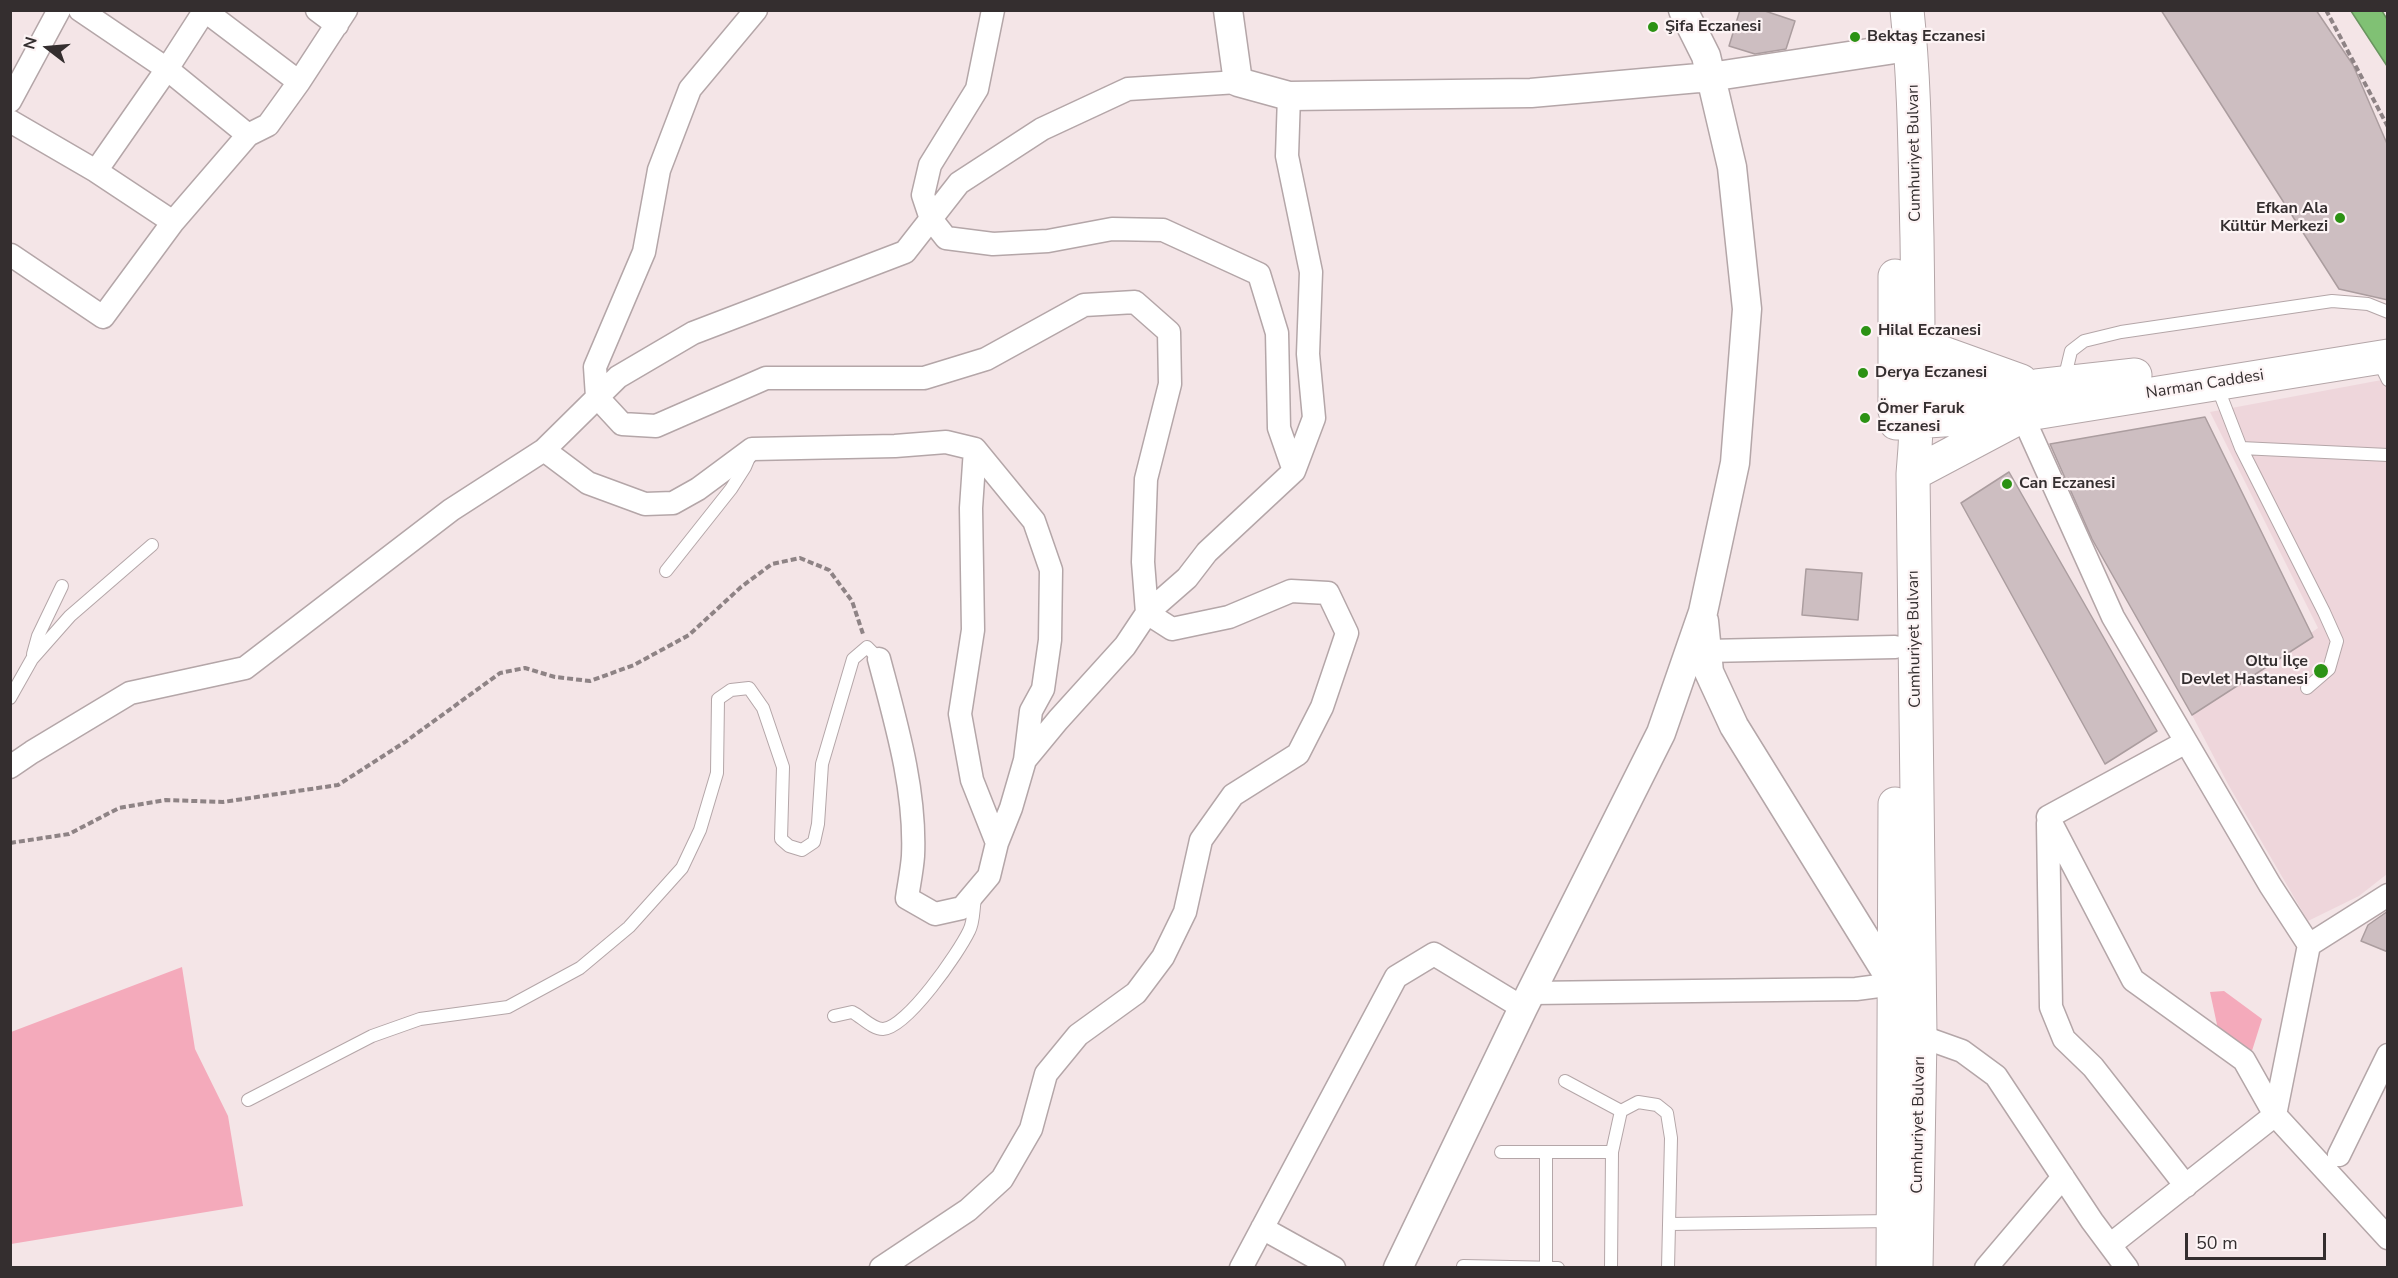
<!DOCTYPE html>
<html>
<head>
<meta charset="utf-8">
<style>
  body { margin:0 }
  #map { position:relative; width:2398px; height:1278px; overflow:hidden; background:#f4e5e7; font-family:"Nunito Sans",sans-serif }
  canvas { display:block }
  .frame { position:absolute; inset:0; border:12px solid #342e2f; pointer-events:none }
  .north { position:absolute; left:18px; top:18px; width:60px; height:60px; -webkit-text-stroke:4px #fdf4f5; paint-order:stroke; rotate:286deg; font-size:16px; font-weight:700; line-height:24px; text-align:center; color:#342e2f }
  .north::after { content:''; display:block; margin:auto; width:21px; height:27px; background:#342e2f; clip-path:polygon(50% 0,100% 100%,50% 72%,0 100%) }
  .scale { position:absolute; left:2185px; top:1233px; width:141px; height:27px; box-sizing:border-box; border:3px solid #342e2f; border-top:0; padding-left:8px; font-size:18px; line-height:21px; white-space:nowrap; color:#342e2f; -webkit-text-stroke:4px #fdf4f5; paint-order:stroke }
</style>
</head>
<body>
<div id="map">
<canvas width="2398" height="1278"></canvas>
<div class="frame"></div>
<div class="north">N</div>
<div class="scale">50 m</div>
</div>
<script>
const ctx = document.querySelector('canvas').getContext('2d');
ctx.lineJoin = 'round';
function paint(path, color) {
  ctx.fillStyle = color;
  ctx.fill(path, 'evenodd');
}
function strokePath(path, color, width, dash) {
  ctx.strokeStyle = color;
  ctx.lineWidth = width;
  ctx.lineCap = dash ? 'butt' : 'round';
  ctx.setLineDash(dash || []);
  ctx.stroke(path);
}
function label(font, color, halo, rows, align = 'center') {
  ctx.font = font + ' "Nunito Sans",sans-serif';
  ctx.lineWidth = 4.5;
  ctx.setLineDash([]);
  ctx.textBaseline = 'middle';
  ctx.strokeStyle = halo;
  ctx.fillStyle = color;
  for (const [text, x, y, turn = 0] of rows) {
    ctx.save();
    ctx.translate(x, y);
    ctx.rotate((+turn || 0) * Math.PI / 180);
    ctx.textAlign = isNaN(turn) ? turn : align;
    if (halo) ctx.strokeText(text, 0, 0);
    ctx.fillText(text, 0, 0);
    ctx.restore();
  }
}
paint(new Path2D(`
  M 2387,379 L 2387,874 L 2359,896 L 2308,921 L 2229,786 L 2192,715 L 2318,628 L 2210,412 Z`), '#eed6db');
paint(new Path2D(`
  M 182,967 L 195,1049 L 228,1116 L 243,1206 L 11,1244 L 11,1032 Z
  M 2224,991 L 2262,1019 L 2251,1054 L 2219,1034 L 2210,992 Z`), '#f4aabb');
const water = new Path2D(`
  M 2351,11 L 2382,11 L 2387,19 L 2387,66 Z`);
paint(water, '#80c174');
strokePath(water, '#69955f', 1.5);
const building = new Path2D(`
  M 1740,10 L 1762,10 L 1795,21 L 1786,49 L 1755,54 L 1729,46 Z
  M 2161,10 L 2316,10 L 2353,65 L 2388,146 L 2388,300 L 2339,289 Z
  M 2205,417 L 2313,637 L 2192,715 L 2092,539 L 2050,444 Z
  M 2009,472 L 2157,731 L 2105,764 L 1961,503 Z
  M 1806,569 L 1862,573 L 1858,620 L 1802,615 Z
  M 2388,911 L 2388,952 L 2361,941 L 2368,925 Z`);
paint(building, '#cdbec1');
strokePath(building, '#ab9d9f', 1.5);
const service = new Path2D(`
  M 2377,358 L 2388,380
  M 2064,380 L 2071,351 L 2084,341 L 2121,332 L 2332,301 L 2368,304 L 2388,312
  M 2217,386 L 2241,448 L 2324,612 L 2337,641 L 2329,669 L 2307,688
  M 2241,448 L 2388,455
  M 666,571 L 731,489 L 745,467 L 751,453
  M 33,654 L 38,636 L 62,586
  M 10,698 L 32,659 L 70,616 L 152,545
  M 834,1016 L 852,1012 C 861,1016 872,1029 883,1029 C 907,1028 959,952 969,931 C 974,922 973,909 975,899
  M 1565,1081 L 1621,1111
  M 248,1100 L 372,1036 L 420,1019 L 508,1007 L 580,968 L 629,927 L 682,868 L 700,830 L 717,773 L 718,699 L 731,690 L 749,688 L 763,708 L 783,767 L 781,839 L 789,846 L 802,850 L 814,842 L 818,824 L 822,764 L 853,659 L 867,647 L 879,659
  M 1501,1152 L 1612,1152
  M 1670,1224 L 1892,1221
  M 1463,1266 L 1558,1268
  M 1546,1267 L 1546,1152
  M 1611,1268 L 1612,1152 L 1621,1111 L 1638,1102 L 1657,1105 L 1667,1113 L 1671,1138 L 1668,1268`);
const minor = new Path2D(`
  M 80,10 L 167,69 L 248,135
  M 204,10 L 299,82
  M 317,10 L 337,25
  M 756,10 L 690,89 L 659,170 L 644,252 L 595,367 L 597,397 L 622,424 L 656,426 L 766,378 L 924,378 L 986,359 L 1084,305 L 1135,302 L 1169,332 L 1170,384 L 1146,479 L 1143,562 L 1147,613 L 1172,629 L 1229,617 L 1291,591 L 1328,593 L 1347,633 L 1322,707 L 1298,754 L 1233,795 L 1201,840 L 1185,912 L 1163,957 L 1136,993 L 1078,1035 L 1046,1074 L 1031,1129 L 1002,1179 L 968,1210 L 881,1268
  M 993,10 L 977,89 L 930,165 L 923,195 L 931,219 L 946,238 L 993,244 L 1048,241 L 1112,229 L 1163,230 L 1259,274 L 1277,333 L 1279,428 L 1294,471
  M 10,101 L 59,10
  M 10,121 L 96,171 L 173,222
  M 96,171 L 167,69 L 205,10
  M 11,255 L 103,317 L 173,222 L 248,135 L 268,125 L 299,82 L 346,10
  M 2022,415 L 2113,617 L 2270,885 L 2309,945 L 2275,1115 L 2110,1245
  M 975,449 L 971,508 L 973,630 L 960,714 L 972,780 L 997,843
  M 544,450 L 588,483 L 645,504 L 673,503 L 698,489 L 752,449 L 895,446 L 946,442 L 975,449 L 1034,521 L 1051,570 L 1050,640 L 1043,689 L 1031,711 L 1025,760
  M 1690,655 L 1707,651 L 1895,647
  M 879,659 C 896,723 916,790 913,856 C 912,870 909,884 907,898 L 935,914 L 962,908 L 989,876 L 997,843 L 1011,808 L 1025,760 L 1058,720 L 1125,646 L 1147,613 L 1187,578 L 1207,552 L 1294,471 L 1314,418 L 1308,354 L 1311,272 L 1287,156 L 1289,96
  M 2186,742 L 2048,817 L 2133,980 L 2244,1060 L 2275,1115 L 2388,1238
  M 10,767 L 32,752 L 130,693 L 245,668 L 451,510 L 544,450 L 618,377 L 693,333 L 905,252 L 959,183 L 1042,129 L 1128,89 L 1238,82
  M 2048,823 L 2051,1007 L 2064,1039 L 2093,1067 L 2186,1186
  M 2309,945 L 2388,895
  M 1531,993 L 1856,989 L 1894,984
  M 1920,1036 L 1962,1051 L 1996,1076 L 2092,1221 L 2127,1268
  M 2339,1155 L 2388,1055
  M 1262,1228 L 1334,1268
  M 1241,1268 L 1396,977 L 1434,954 L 1523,1008
  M 1986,1268 L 2063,1177`);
const tertiary = new Path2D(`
  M 1228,10 L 1238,82 L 1289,96 L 1531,93 L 1710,77 L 1895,49
  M 1704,621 L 1709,672 L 1734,726 L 1898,991
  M 1398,1268 L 1523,1008 L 1661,733 L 1703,612 L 1735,463 L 1747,309 L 1732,167 L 1706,56 L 1683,10`);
const primary = new Path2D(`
  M 1907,10 C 1915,86 1915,162 1917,238 C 1918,317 1920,395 1913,474 L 1920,1036 L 1916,1268
  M 1895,276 L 1895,411
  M 1918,344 L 2021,381
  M 1897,394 L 2036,386 L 2135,375
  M 1896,423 L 2022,415 L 2388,356
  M 1913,474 L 2013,421
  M 1893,1268 L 1895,804`);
strokePath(service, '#b4a6a8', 14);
strokePath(minor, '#b4a6a8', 25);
strokePath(tertiary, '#b4a6a8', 31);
strokePath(primary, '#b4a6a8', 35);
strokePath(new Path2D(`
  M 2326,10 L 2388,127
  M 10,843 L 69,834 L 119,808 L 166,800 L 223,802 L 338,785 L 405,742 L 500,673 L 525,668 L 555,677 L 590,681 L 634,665 L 689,635 L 741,587 L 772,564 L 800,558 L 829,570 L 852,601 L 863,634`), '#8e8385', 4, [6, 3]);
strokePath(service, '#fff', 12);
strokePath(minor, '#fff', 22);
strokePath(tertiary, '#fff', 28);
strokePath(primary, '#fff', 33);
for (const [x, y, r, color] of [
  [1653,27,6,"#2c9214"],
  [1855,37,6,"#2c9214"],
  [2340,218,6,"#2c9214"],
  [1866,331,6,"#2c9214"],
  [1863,373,6,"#2c9214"],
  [1865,418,6,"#2c9214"],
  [2007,484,6,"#2c9214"],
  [2321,671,8,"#2c9214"]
]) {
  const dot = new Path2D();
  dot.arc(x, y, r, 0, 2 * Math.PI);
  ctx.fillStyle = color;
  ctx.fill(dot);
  strokePath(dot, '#fdf4f5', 2);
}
label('bold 16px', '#342e2f', '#fdf4f5', [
  ["Şifa Eczanesi",1665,27],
  ["Bektaş Eczanesi",1867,37],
  ["Efkan Ala",2328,209,"right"],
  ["Kültür Merkezi",2328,227,"right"],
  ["Hilal Eczanesi",1878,331],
  ["Derya Eczanesi",1875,373],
  ["Ömer Faruk",1877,409],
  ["Eczanesi",1877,427],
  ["Can Eczanesi",2019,484],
  ["Oltu İlçe",2308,662,"right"],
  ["Devlet Hastanesi",2308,680,"right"]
], 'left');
label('16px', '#342e2f', '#fdf4f5', [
  ["Cumhuriyet Bulvarı",1915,153,-91],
  ["Narman Caddesi",2205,385,-9],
  ["Cumhuriyet Bulvarı",1915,639,-91],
  ["Cumhuriyet Bulvarı",1919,1125,-89]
]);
</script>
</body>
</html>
